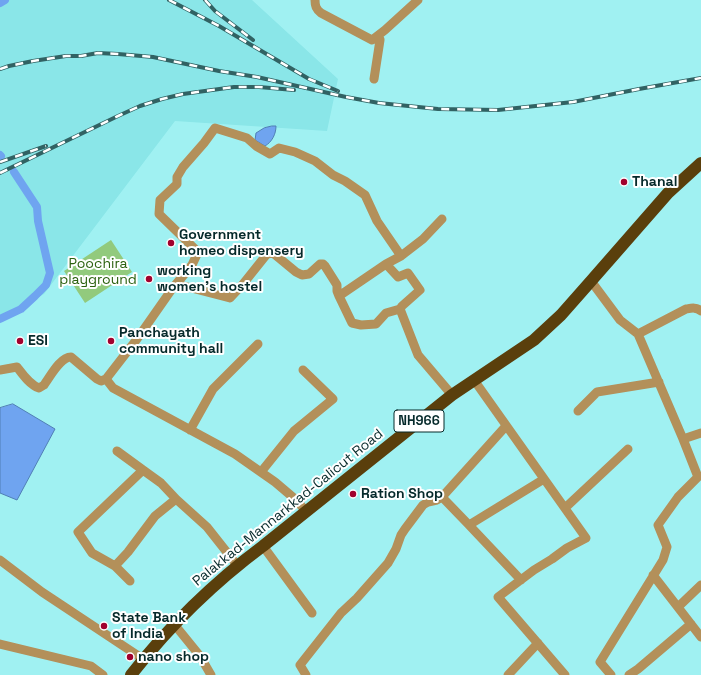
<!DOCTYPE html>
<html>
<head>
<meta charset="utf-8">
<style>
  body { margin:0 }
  canvas { display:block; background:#a0f1f2 }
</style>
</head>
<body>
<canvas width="701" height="675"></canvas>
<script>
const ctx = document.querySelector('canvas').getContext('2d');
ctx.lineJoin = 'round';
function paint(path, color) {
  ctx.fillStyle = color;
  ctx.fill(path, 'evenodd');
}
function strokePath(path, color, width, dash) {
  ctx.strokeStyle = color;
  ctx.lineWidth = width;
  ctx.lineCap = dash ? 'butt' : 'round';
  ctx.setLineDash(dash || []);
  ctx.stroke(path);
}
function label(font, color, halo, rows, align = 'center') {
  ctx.font = font + ' "Space Grotesk",sans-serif';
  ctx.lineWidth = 4;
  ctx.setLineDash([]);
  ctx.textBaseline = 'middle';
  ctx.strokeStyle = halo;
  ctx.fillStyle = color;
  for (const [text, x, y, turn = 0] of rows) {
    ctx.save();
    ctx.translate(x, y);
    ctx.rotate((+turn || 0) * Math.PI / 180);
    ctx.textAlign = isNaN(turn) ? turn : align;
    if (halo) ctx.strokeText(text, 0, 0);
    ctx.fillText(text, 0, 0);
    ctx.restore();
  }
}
paint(new Path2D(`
  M 0,0 L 252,0 L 338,79 L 327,131 L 175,121 L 44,294 L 0,317 Z`), '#8ae6e8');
paint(new Path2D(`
  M 111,240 L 132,272 L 85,303 L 64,271 Z`), '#92ca7d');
const water = new Path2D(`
  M 272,126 L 276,126 C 276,134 272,142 265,146 L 255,140 L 256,133 L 264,128 Z
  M 13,404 L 55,429 L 17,500 L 0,493 L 0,408 Z`);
paint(water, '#6fa4f0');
strokePath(water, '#507fb5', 1);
strokePath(new Path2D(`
  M 0,3 L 5,0
  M 0,155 L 1,156
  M 0,319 L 21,309 L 35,296 L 46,285 L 50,273 L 38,221 L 37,207 L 14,172`), '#6fa4f0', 8);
strokePath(new Path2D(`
  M 315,0 C 315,6 316,9 321,13 L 372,40 L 385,30 L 418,0
  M 374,79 L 380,40 L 375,39
  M 401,256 L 423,239 L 442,219
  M 591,281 L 620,320 L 638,334 L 686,309 C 692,308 696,307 701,311
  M 176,284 L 230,298 L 243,284 L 267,254 L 273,253 L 296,272 L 302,275 L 309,274 L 320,264 L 323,264 L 325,266 L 337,285 L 337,291 L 339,296 L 352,323 L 361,325 L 376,324 L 386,313 L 400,309
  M 339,296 L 386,264
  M 638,334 L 683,439 L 701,433
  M 0,370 L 17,367 C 23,375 30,385 39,388 L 44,385 C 50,377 60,357 71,357 L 97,379 L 101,381 L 106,379 L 113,388 L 235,454 L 275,482 L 295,499 L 306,511
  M 106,379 L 137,339 L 172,289 L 192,265 L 198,252 L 159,214 L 160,200 L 177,184 L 177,177 L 183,167 L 204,143 L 215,128 L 247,138 L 256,146 L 270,154 L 279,148 L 295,152 L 315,161 L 333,175 L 345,181 L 365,195 L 377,221 L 401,256 L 386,264 L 398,277 L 408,273 L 420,290 L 402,306 L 400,309 L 418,355 L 452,395
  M 474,380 L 586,538 L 567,548 L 552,559 L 534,570 L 498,597 L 565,675
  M 578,411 L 597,392 L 659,382
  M 190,430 L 213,389 L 258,344
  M 117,451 L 143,470
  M 261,472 L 294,431 L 333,399 L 303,370
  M 442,497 L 469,525
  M 176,499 L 161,483 L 143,470 L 78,532 L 92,553 L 115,566 L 128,552 L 155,516 L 176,499 L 207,527 L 237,565
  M 565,508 L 628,449
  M 263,546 L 312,613
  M 0,560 L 42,592 L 143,659
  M 115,566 L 130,581
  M 653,575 L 701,637
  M 521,580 L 469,525 L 544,479
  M 678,607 L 701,585
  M 174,624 L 200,656 L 211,675
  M 0,644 L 91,666 L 103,675
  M 306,675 L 300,665 L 341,613 L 357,598 L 388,563 L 396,549 L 401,535 L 405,529 L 423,505 L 428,502 L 437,500 L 442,497 L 506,426
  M 508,675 L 538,643
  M 611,675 L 600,662 L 663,560 L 667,547 L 658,525 L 678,497 L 698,477 L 683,439
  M 629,675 L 638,669 L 691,624`), '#b3905a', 9);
strokePath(new Path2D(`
  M 131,675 C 170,625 212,584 263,546 L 452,395 L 534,340 L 561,315 L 591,281 L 668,193 L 701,163`), '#5a3f0c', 12);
const rail = new Path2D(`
  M 169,0 L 219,26 L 309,79 L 338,91
  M 205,0 L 215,11 L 253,40
  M 0,69 L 9,66 L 33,61 L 66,56 L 81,56 L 98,53 L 118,54 L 153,57 L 219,71 L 257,77 L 346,97 L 379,103 L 438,109 L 498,110 L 573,102 L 639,89 L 701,78
  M 0,162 L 46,146
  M 0,173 L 118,116 L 140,106 L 162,99 L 183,94 L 234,87 L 259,87 L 294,90`);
strokePath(rail, '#316263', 4);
strokePath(rail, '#fff', 2.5, [8]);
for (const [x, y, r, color] of [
  [624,182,4,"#a1012e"],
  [171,243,4,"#a1012e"],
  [149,279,4,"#a1012e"],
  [20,341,4,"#a1012e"],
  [111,341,4,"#a1012e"],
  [353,494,4,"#a1012e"],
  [104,626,4,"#a1012e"],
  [130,657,4,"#a1012e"]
]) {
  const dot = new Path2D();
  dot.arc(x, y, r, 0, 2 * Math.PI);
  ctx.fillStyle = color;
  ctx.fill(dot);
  strokePath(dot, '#fff', 1.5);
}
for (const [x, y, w] of [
  [419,421,50]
]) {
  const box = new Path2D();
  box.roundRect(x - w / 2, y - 11, w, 22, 3);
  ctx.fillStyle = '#fff';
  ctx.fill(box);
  strokePath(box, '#062a2b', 1);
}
label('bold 13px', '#062a2b', null, [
  ["NH966",419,421]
]);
label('bold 14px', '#062a2b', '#fff', [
  ["Thanal",632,182],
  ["Government",179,235],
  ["homeo dispensery",179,251],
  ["working",157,271],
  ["women's hostel",157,287],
  ["Panchayath",119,333],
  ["community hall",119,349],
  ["ESI",28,341],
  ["Ration Shop",361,494],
  ["State Bank",112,618],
  ["of India",112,634],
  ["nano shop",138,657]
], 'left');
label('14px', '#2b610f', '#fff', [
  ["Poochira",98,264],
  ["playground",98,280]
]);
label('14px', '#062a2b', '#fff', [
  ["Palakkad-Mannarkkad-Calicut Road",288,508,-39]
]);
</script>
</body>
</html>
